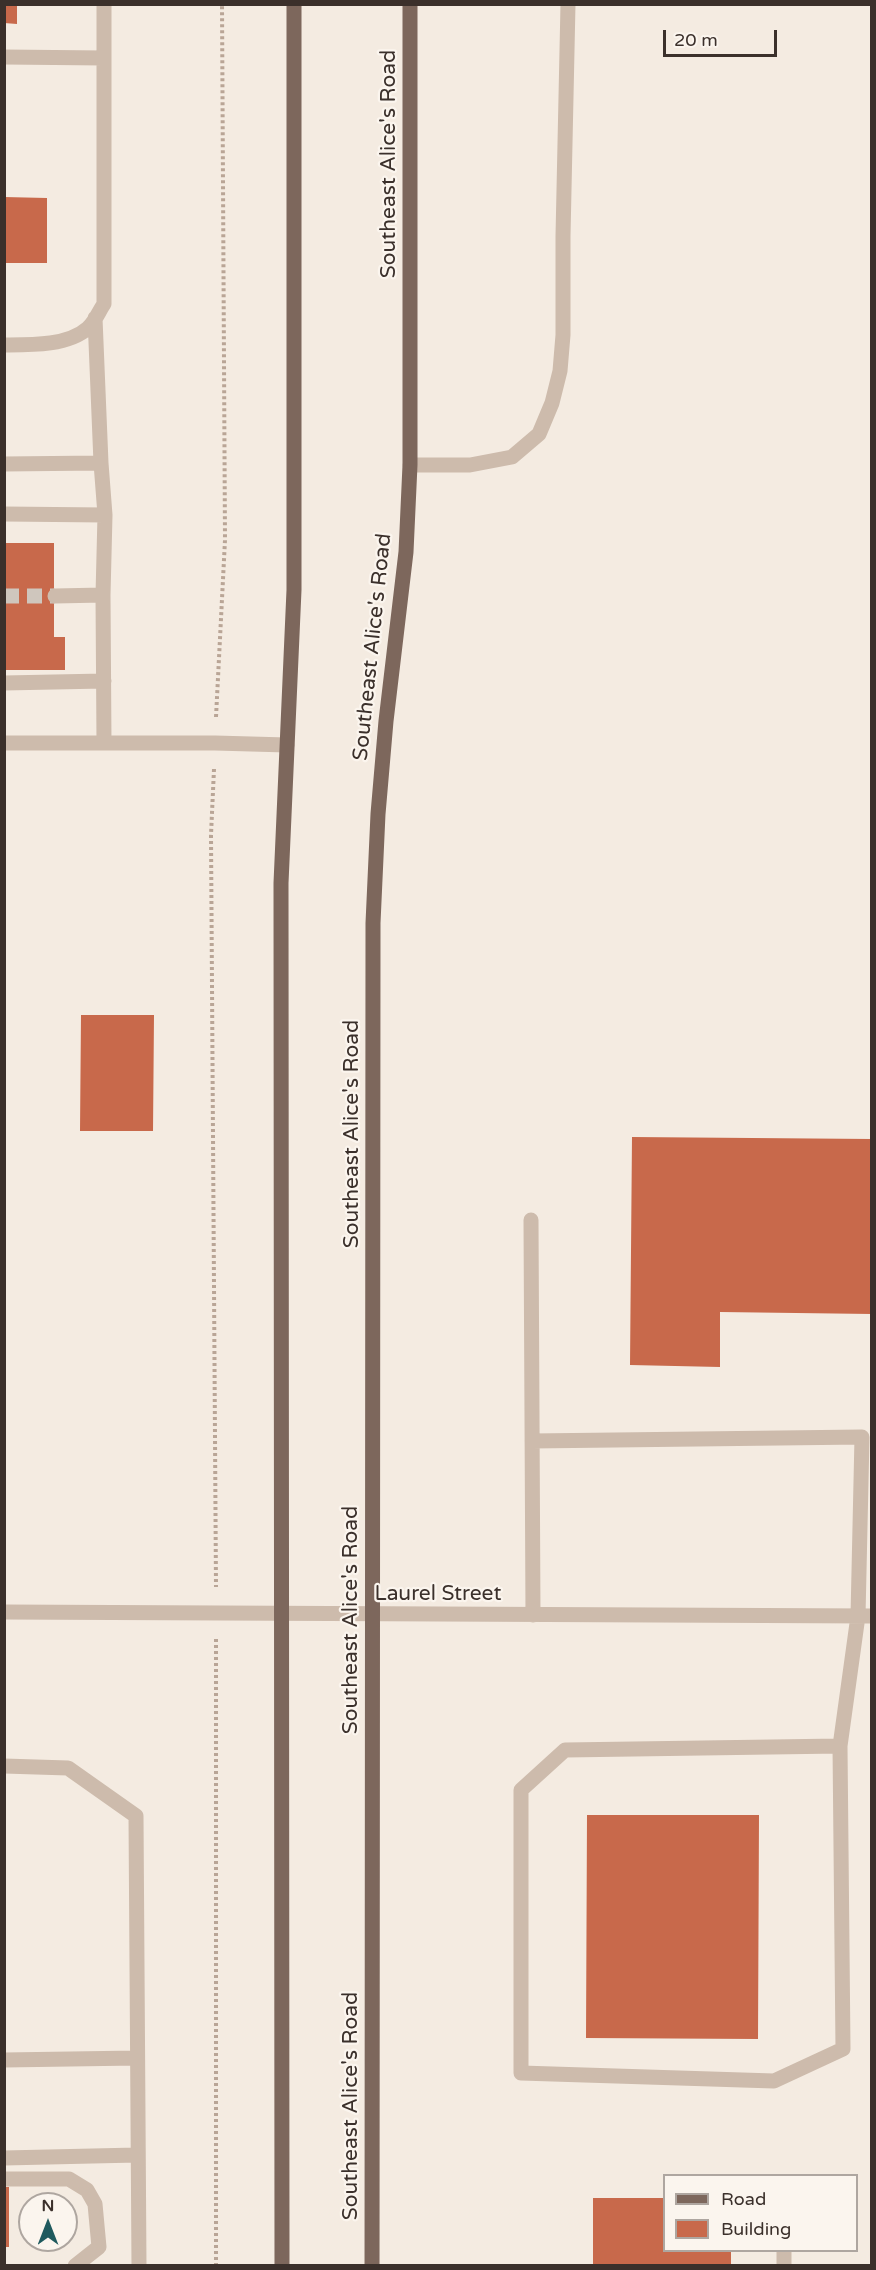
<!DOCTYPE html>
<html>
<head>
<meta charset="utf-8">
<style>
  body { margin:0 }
  #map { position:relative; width:876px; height:2270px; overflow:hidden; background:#f4ebe1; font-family:"Varela Round",sans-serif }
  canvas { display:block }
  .frame { position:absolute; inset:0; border:6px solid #3b302b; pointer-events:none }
  .legend { position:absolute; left:663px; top:2174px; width:195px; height:78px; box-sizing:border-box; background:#fbf5ee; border:2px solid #aea6a0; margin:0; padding:8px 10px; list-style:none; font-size:18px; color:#3b302b }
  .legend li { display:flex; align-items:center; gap:12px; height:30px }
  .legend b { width:30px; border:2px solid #aea6a0 }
  .north { position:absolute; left:18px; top:2192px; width:60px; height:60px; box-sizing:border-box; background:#fbf5ee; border:2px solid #aea6a0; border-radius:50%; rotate:0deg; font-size:16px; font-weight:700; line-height:24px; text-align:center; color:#3b302b }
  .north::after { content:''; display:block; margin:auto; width:21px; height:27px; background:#1f5a5e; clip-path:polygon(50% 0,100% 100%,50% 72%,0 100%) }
  .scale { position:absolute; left:663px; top:30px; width:114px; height:27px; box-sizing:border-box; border:3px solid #3b302b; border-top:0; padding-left:8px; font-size:18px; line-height:21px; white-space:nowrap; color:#3b302b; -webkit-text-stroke:4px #fbf5ee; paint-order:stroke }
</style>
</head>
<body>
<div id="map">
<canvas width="876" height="2270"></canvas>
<div class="frame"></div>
<ul class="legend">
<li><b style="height:8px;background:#7d675c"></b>Road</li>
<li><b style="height:16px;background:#c8694b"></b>Building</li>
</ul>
<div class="north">N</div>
<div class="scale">20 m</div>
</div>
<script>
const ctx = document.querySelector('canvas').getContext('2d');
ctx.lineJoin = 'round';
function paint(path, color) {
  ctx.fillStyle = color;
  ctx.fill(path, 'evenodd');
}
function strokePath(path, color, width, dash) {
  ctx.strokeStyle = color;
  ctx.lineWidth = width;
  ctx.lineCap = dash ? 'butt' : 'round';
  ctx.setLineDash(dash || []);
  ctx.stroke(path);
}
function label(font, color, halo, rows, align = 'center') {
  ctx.font = font + ' "Varela Round",sans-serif';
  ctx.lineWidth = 4.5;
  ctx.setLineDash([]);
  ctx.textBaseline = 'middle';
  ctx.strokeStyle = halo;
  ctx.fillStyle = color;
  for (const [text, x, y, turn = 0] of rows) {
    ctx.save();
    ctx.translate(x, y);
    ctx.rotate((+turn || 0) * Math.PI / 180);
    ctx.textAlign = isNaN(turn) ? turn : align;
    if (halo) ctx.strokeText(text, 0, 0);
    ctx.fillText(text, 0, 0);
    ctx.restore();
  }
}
paint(new Path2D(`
  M 4,4 L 17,4 L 17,24 L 4,23 Z
  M 4,197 L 47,198 L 47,263 L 4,263 Z
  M 4,543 L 54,543 L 54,637 L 65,637 L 65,670 L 4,670 Z
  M 81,1015 L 154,1015 L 153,1131 L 80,1131 Z
  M 632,1137 L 872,1139 L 872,1314 L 720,1312 L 720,1367 L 630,1365 Z
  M 587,1815 L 759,1815 L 758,2039 L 586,2038 Z
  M 4,2187 L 9,2187 L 9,2247 L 4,2247 Z
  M 593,2198 L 664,2198 L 664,2250 L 731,2250 L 731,2266 L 593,2266 Z`), '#c8694b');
strokePath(new Path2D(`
  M 4,596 L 55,596`), '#cfc6bd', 15, [15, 8]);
strokePath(new Path2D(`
  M 216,717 L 225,540 L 222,4
  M 214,769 L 211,835 L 216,1587
  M 216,2266 L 216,1639`), '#b9a596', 4, [3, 3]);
strokePath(new Path2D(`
  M 4,57 L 104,58
  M 4,345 C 30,345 68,346 88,328 C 95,322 99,311 104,304 L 104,4
  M 101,463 L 105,515 L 103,595 L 104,743
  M 4,464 L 101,463 L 95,318
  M 410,465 L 470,465 L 512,457 L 539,434 L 552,403 L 560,371 L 563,335 L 563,236 L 568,4
  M 4,514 L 105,515
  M 55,596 L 103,595
  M 4,683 L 104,681
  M 4,743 L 215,743 L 287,745
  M 531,1220 L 533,1615
  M 532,1441 L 862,1437 L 858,1616 L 840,1746 L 843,2049 L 774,2081 L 521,2073 L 521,1790 L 565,1750 L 840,1746
  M 4,1612 L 872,1616
  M 4,1766 L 68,1768 L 136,1816 L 139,2266
  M 4,2060 L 137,2058
  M 4,2158 L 137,2155
  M 4,2179 L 69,2179 L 87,2190 L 95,2204 L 99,2247 L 75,2266
  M 784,2266 L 784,2250`), '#cdbbac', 15);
strokePath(new Path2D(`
  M 282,2266 L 281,883 L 294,590 L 294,4
  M 372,2266 L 373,923 L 378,814 L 386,721 L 406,552 L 410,465 L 410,4`), '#7d675c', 15);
label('21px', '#3b302b', '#fbf5ee', [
  ["Southeast Alice's Road",389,164,-90],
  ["Southeast Alice's Road",373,647,-84],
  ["Southeast Alice's Road",352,1134,-90],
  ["Laurel Street",438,1594],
  ["Southeast Alice's Road",351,1620,-90],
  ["Southeast Alice's Road",351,2106,-90]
]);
</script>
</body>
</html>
